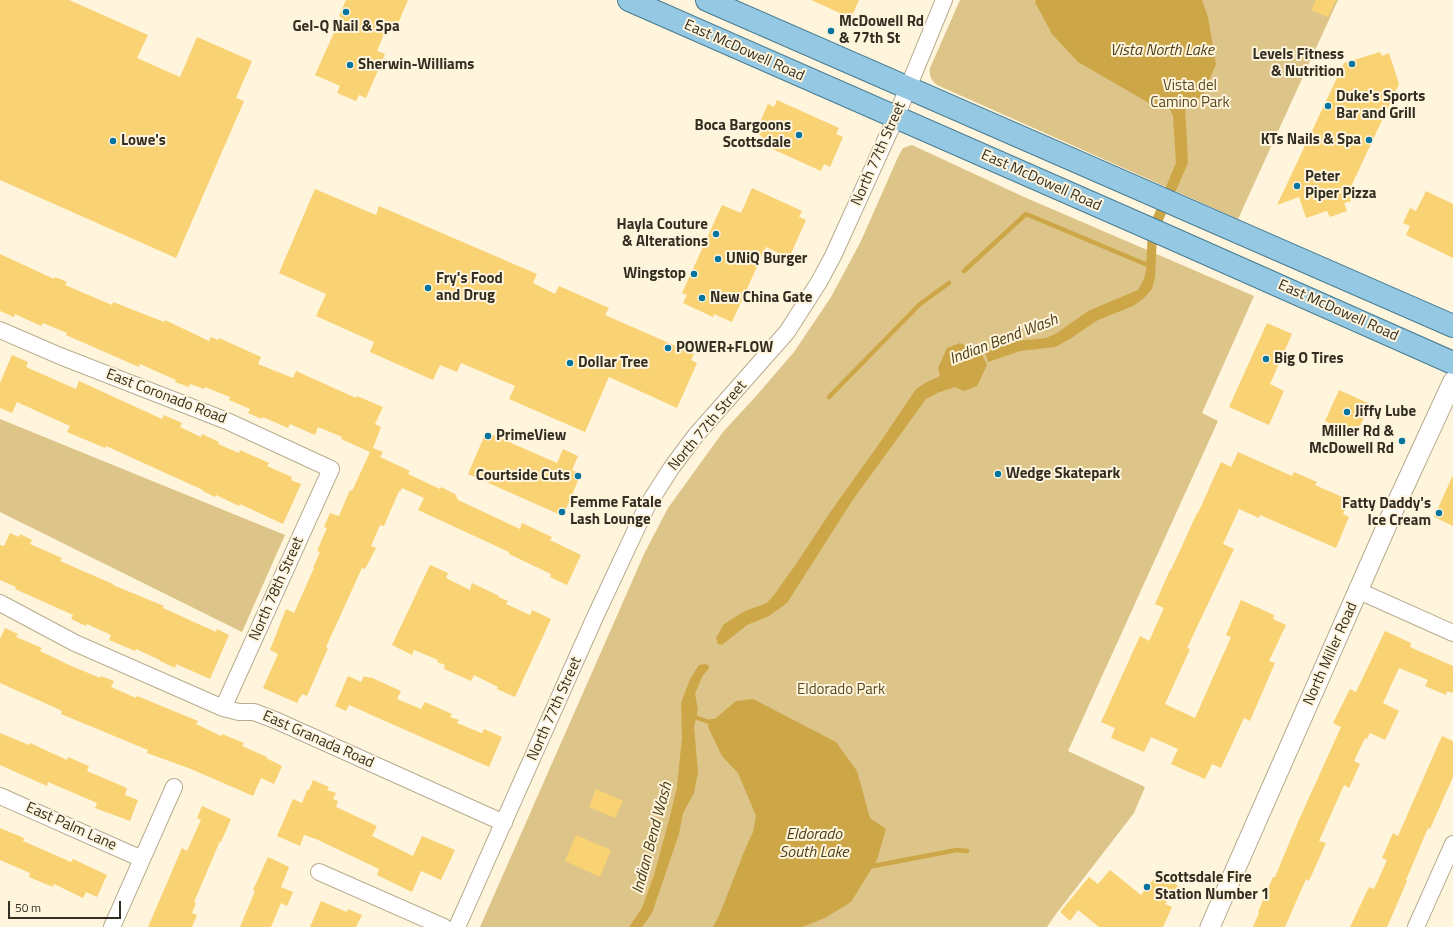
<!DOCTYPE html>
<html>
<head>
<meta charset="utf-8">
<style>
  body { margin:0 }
  #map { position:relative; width:1453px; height:927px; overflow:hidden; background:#fff4dc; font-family:"Titillium Web",sans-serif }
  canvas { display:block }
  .scale { position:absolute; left:8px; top:901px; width:113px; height:18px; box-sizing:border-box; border:2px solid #332e22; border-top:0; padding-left:5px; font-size:12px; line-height:14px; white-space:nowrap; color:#332e22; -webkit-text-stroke:3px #fff4dc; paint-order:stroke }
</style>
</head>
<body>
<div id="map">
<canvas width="1453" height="927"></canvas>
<div class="scale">50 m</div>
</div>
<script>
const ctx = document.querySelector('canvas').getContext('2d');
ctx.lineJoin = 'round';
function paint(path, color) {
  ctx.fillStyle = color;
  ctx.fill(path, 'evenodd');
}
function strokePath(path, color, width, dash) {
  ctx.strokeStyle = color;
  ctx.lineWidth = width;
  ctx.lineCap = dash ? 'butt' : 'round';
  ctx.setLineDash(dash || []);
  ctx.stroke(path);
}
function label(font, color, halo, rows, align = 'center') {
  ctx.font = font + ' "Titillium Web",sans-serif';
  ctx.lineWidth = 4;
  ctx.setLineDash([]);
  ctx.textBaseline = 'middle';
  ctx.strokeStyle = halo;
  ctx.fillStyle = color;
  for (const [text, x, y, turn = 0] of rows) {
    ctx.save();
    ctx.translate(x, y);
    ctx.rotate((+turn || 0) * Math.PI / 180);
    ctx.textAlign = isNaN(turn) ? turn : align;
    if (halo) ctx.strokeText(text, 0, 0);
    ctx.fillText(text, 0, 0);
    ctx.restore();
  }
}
paint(new Path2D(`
  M 960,0 L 1338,0 L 1238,219 L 937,85 C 931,80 929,76 930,68 Z
  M 912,145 L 1024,197 L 1254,296 L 1202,413 L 1218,421 L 1068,751 L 1145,787 L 1134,813 L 1056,914 L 1047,927 L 480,927 L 645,552 L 668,508 L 723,432 L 757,395 L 794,352 L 831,297 L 861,241 L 898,157 L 903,148 Z
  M 0,419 L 285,535 L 242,632 L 0,512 Z`), '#ddc488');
paint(new Path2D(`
  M 1036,0 L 1202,0 L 1208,17 L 1216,64 L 1202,97 L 1185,104 L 1188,163 L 1157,234 L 1155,277 L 1152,289 L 1143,299 L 1133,306 L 1096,321 L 1070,339 L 1055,347 L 1020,351 L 988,362 L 985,352 L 1017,341 L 1046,338 L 1057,333 L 1088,311 L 1138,290 L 1144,279 L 1146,271 L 1148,229 L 1176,163 L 1173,116 L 1169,107 L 1156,107 L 1078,62 L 1052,34 L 1035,2 Z
  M 960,343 L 981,352 L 987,365 L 977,386 L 964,391 L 955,387 L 937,393 L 926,399 L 852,501 L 787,603 L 769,616 L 747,625 L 722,645 L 718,644 L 716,638 L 724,624 L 745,611 L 767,603 L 774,595 L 796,564 L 831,511 L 879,444 L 916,389 L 927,382 L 940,376 L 938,368 L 947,348 Z
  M 705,664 L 709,666 L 709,668 L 702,677 L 695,694 L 698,709 L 694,727 L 698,772 L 694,793 L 683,813 L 679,834 L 652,913 L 642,927 L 629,927 L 642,908 L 654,875 L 670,816 L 677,787 L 682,737 L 681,703 L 690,679 L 699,665 Z
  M 753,699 L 836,742 L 857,771 L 870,818 L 886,829 L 877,860 L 851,902 L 825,918 L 802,927 L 713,927 L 719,916 L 746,847 L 753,832 L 756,816 L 738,773 L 722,756 L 708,727 L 710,719 L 715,719 L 736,701 Z`), '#cda747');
strokePath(new Path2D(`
  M 964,271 L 1026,214 L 1150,266
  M 829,397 L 920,304 L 949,283
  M 692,716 L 709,722
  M 873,866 L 957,850 L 967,851`), '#cda747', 4.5);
paint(new Path2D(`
  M 0,0 L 69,0 L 148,35 L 137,58 L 180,77 L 197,37 L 252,61 L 236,98 L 244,101 L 176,258 L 0,180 Z
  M 346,0 L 408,0 L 394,33 L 386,29 L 377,51 L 385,54 L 366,98 L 359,95 L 356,101 L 337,93 L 340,86 L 315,75 L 341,17 L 339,16 Z
  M 811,0 L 859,0 L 851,18 Z
  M 1316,0 L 1336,0 L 1328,17 L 1311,10 Z
  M 1380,52 L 1382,56 L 1389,53 L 1399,84 L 1348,193 L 1351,201 L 1344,203 L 1347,211 L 1330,217 L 1327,211 L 1306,218 L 1299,197 L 1277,205 L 1344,63 Z
  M 777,100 L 839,128 L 836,134 L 843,137 L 830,167 L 824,164 L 821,171 L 759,143 L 762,136 L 755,133 L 768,104 L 774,107 Z
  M 752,188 L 802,211 L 799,217 L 806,220 L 789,258 L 766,247 L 732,322 L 714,314 L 713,317 L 683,303 L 687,295 L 682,293 L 722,205 L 741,213 Z
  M 315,189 L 376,215 L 379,206 L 537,274 L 533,283 L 555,294 L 559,286 L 609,308 L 605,315 L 694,354 L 691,360 L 697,363 L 677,408 L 609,377 L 585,432 L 509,399 L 515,386 L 461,363 L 457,372 L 440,365 L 433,380 L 370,352 L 374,342 L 316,316 L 326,294 L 279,273 Z
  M 1426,191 L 1453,204 L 1453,258 L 1406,235 L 1410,226 L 1403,223 L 1410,208 L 1416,211 Z
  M 0,254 L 54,279 L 55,277 L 67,282 L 65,285 L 112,305 L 113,302 L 164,322 L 165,320 L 209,341 L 211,337 L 218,340 L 219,338 L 261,357 L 258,364 L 293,378 L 296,371 L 356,398 L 357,396 L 383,407 L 375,424 L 381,427 L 373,448 L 383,452 L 380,457 L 410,471 L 408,474 L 440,489 L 441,487 L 455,494 L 458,500 L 520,529 L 522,523 L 552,537 L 550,540 L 581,555 L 567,585 L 550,577 L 551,574 L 509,554 L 509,552 L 418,510 L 424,498 L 402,488 L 400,492 L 399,491 L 384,526 L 380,525 L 371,546 L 376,548 L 365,569 L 362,568 L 326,647 L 328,648 L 307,696 L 302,694 L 297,703 L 263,688 L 278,654 L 270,650 L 286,609 L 294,613 L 314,568 L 313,568 L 320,552 L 317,551 L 327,528 L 324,527 L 330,513 L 339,516 L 350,490 L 352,491 L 370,452 L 341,439 L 342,437 L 318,427 L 315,435 L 290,424 L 288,428 L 263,417 L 262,419 L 248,413 L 250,409 L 229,400 L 230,397 L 205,387 L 204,389 L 190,384 L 189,387 L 175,382 L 176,380 L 140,364 L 139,367 L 66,335 L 67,333 L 43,323 L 41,326 L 15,314 L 14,317 L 0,311 Z
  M 1267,323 L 1292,334 L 1270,384 L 1284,391 L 1269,425 L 1229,407 Z
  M 12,355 L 28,362 L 26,367 L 76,389 L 79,381 L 162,419 L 164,415 L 182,423 L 180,427 L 201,437 L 202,434 L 219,442 L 218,444 L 239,453 L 240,450 L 269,463 L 267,466 L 292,477 L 291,480 L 301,484 L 283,524 L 240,504 L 239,506 L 216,495 L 215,497 L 203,491 L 203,490 L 106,446 L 105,448 L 67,432 L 70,426 L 17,402 L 12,413 L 0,408 L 0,383 Z
  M 1339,390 L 1370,404 L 1356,435 L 1325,421 Z
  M 486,432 L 557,463 L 563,449 L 578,456 L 572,470 L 581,474 L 563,516 L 468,474 Z
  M 1238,452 L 1292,476 L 1294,472 L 1317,482 L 1315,485 L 1349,500 L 1343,514 L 1349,517 L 1336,548 L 1260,515 L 1259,518 L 1239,509 L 1223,544 L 1234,549 L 1187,648 L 1190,649 L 1165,704 L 1195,718 L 1231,637 L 1226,635 L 1241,600 L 1274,615 L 1273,619 L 1286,625 L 1269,661 L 1275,663 L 1250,721 L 1244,718 L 1221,768 L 1212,764 L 1205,779 L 1171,764 L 1178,749 L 1151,737 L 1144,752 L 1111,738 L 1115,728 L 1101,722 L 1140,636 L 1149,641 L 1164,608 L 1155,604 L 1170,570 L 1171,570 L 1197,513 L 1198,513 L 1221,462 L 1231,467 Z
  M 1453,475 L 1453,526 L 1434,517 Z
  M 10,533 L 19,537 L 20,534 L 32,540 L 30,544 L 62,558 L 60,561 L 113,584 L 113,585 L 164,606 L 163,608 L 216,632 L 217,629 L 229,635 L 210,679 L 176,664 L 175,668 L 160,661 L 160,660 L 136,649 L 135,651 L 109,640 L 111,635 L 87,624 L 86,626 L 71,619 L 73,615 L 15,589 L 16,587 L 0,580 L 0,545 L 4,546 Z
  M 430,565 L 448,573 L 446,578 L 470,590 L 472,583 L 499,596 L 498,597 L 508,601 L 506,604 L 530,615 L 532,610 L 551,619 L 515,697 L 497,689 L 498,687 L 474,675 L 471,681 L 444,669 L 445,665 L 437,662 L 438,660 L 414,650 L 412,655 L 392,645 Z
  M 5,628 L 18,634 L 16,637 L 42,648 L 40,651 L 67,664 L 100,678 L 101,676 L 114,681 L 111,687 L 136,698 L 137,696 L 198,721 L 196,724 L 221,736 L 222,734 L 244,743 L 242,746 L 267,757 L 266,758 L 282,766 L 274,784 L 261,778 L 253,796 L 191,769 L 147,753 L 148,750 L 61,714 L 62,711 L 56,708 L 0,683 L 0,639 Z
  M 1385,631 L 1411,643 L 1410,647 L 1453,666 L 1453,693 L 1447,691 L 1446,695 L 1425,686 L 1428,680 L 1399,668 L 1383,703 L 1399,711 L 1385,740 L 1370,733 L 1367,739 L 1365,738 L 1354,761 L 1360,764 L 1349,788 L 1344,785 L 1319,841 L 1326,843 L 1309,881 L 1306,879 L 1285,927 L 1253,927 L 1259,913 L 1258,912 L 1273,877 L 1275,877 L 1298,822 L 1341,727 L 1333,723 L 1350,689 L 1356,692 Z
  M 348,676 L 361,682 L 364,676 L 369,678 L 370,677 L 401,691 L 397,699 L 421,709 L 425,702 L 452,714 L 450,717 L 459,720 L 457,723 L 481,733 L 482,733 L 484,729 L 502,737 L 489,767 L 349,705 L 346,711 L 335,706 Z
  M 0,733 L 29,745 L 30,743 L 67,760 L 68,757 L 89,766 L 87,771 L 127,788 L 125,795 L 138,800 L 130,821 L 95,808 L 97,803 L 48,782 L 47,786 L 0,765 Z
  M 1442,736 L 1453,741 L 1453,777 L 1430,829 L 1428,828 L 1406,880 L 1407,881 L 1387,927 L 1350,927 L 1369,887 L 1374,889 L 1387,860 L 1382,858 L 1393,833 L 1398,836 Z
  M 313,780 L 329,787 L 327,790 L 336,793 L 333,799 L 338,801 L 336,807 L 377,826 L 372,836 L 413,856 L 422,836 L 455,850 L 441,880 L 421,871 L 412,892 L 377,875 L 379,869 L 316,839 L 304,835 L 300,846 L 277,836 L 293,799 L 302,803 L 307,790 L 309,790 Z
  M 596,789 L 623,801 L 615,818 L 589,807 Z
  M 202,806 L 231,819 L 221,842 L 220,841 L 194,902 L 196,903 L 192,913 L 197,915 L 192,927 L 148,927 L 182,848 L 187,851 L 201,820 L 197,818 Z
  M 0,828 L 24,838 L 23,841 L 71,862 L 73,859 L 107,875 L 97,897 L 86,892 L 83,898 L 54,884 L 53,887 L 29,877 L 30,873 L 0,860 Z
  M 576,835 L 611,850 L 600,877 L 565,861 Z
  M 268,857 L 289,867 L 281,887 L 293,892 L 287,906 L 281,903 L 271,927 L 240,927 L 255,891 L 253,890 Z
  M 1110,870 L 1141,895 L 1160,871 L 1178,886 L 1165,904 L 1172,907 L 1163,927 L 1099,927 L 1078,910 L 1070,921 L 1060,912 L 1089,877 L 1098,884 Z
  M 321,901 L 347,912 L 348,909 L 362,915 L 356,927 L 310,927 Z`), '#f9d273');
const minor = new Path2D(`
  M 0,330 L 60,356 L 227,421 L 331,469 L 223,708
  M 1359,591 L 1453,633
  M 0,603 L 75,643 L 223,708 L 239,712 L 254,712 L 275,720 L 504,823
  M 0,796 L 142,859
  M 319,872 L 444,927
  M 112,927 L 174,787
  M 457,927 L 595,617 L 647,506 L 672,467 L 696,435 L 787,332 L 819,282 L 833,256 L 896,117 L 944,0
  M 1416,927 L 1453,844`);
const tertiary = new Path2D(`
  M 1210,927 L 1394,509 L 1453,381`);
const primary = new Path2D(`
  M 629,0 L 1169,237 L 1453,363
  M 707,0 L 1453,326`);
strokePath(minor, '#b8ab8f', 18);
strokePath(tertiary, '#b8ab8f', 21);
strokePath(primary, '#457b92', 24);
strokePath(minor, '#fff', 16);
strokePath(tertiary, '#fff', 19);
strokePath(primary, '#95c8e2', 22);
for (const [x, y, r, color] of [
  [346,12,4,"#00749e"],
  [831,31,4,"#00749e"],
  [1352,64,4,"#00749e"],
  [350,65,4,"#00749e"],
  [1328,106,4,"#00749e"],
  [799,135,4,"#00749e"],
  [1369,140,4,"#00749e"],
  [113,141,4,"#00749e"],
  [1297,186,4,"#00749e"],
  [716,234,4,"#00749e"],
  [718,259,4,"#00749e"],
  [694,274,4,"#00749e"],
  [428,288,4,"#00749e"],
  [702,298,4,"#00749e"],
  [668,348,4,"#00749e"],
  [1266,359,4,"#00749e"],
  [570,363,4,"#00749e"],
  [1347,412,4,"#00749e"],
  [488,436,4,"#00749e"],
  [1402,441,4,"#00749e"],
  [998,474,4,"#00749e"],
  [578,476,4,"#00749e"],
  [562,512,4,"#00749e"],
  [1439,513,4,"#00749e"],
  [1147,887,4,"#00749e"]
]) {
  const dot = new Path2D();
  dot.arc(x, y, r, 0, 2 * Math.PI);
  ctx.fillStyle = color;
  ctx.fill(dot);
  strokePath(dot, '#fff4dc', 1.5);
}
label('bold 15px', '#332e22', '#fff4dc', [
  ["McDowell Rd",839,22],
  ["& 77th St",839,39],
  ["Gel-Q Nail & Spa",346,27,"center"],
  ["Levels Fitness",1344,55,"right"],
  ["& Nutrition",1344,72,"right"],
  ["Sherwin-Williams",358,65],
  ["Duke's Sports",1336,97],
  ["Bar and Grill",1336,114],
  ["Boca Bargoons",791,126,"right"],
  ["Scottsdale",791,143,"right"],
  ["KTs Nails & Spa",1361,140,"right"],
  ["Lowe's",121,141],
  ["Peter",1305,177],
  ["Piper Pizza",1305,194],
  ["Hayla Couture",708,225,"right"],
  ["& Alterations",708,242,"right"],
  ["UNiQ Burger",726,259],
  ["Wingstop",686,274,"right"],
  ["Fry's Food",436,279],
  ["and Drug",436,296],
  ["New China Gate",710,298],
  ["POWER+FLOW",676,348],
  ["Big O Tires",1274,359],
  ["Dollar Tree",578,363],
  ["Jiffy Lube",1355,412],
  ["Miller Rd &",1394,432,"right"],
  ["McDowell Rd",1394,449,"right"],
  ["PrimeView",496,436],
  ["Wedge Skatepark",1006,474],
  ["Courtside Cuts",570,476,"right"],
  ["Femme Fatale",570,503],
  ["Lash Lounge",570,520],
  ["Fatty Daddy's",1431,504,"right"],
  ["Ice Cream",1431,521,"right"],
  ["Scottsdale Fire",1155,878],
  ["Station Number 1",1155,895]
], 'left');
label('15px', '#332e22', '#fff4dc', [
  ["East McDowell Road",744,51,24],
  ["North 77th Street",879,154,-66],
  ["East McDowell Road",1041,181,24],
  ["East McDowell Road",1338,311,24],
  ["East Coronado Road",166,397,21],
  ["North 77th Street",708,426,-50],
  ["North 78th Street",277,589,-66],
  ["North Miller Road",1331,654,-66],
  ["North 77th Street",555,709,-66],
  ["East Granada Road",318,740,24],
  ["East Palm Lane",71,827,24]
]);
label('15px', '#5a4a23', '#fff4dc', [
  ["Vista del",1190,86],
  ["Camino Park",1190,103],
  ["Eldorado Park",841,690]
]);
label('italic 16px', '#4f3f17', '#fff4dc', [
  ["Vista North Lake",1162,51],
  ["Indian Bend Wash",1004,340,-21],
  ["Eldorado",814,835],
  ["South Lake",814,853],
  ["Indian Bend Wash",653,838,-75]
]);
</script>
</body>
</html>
